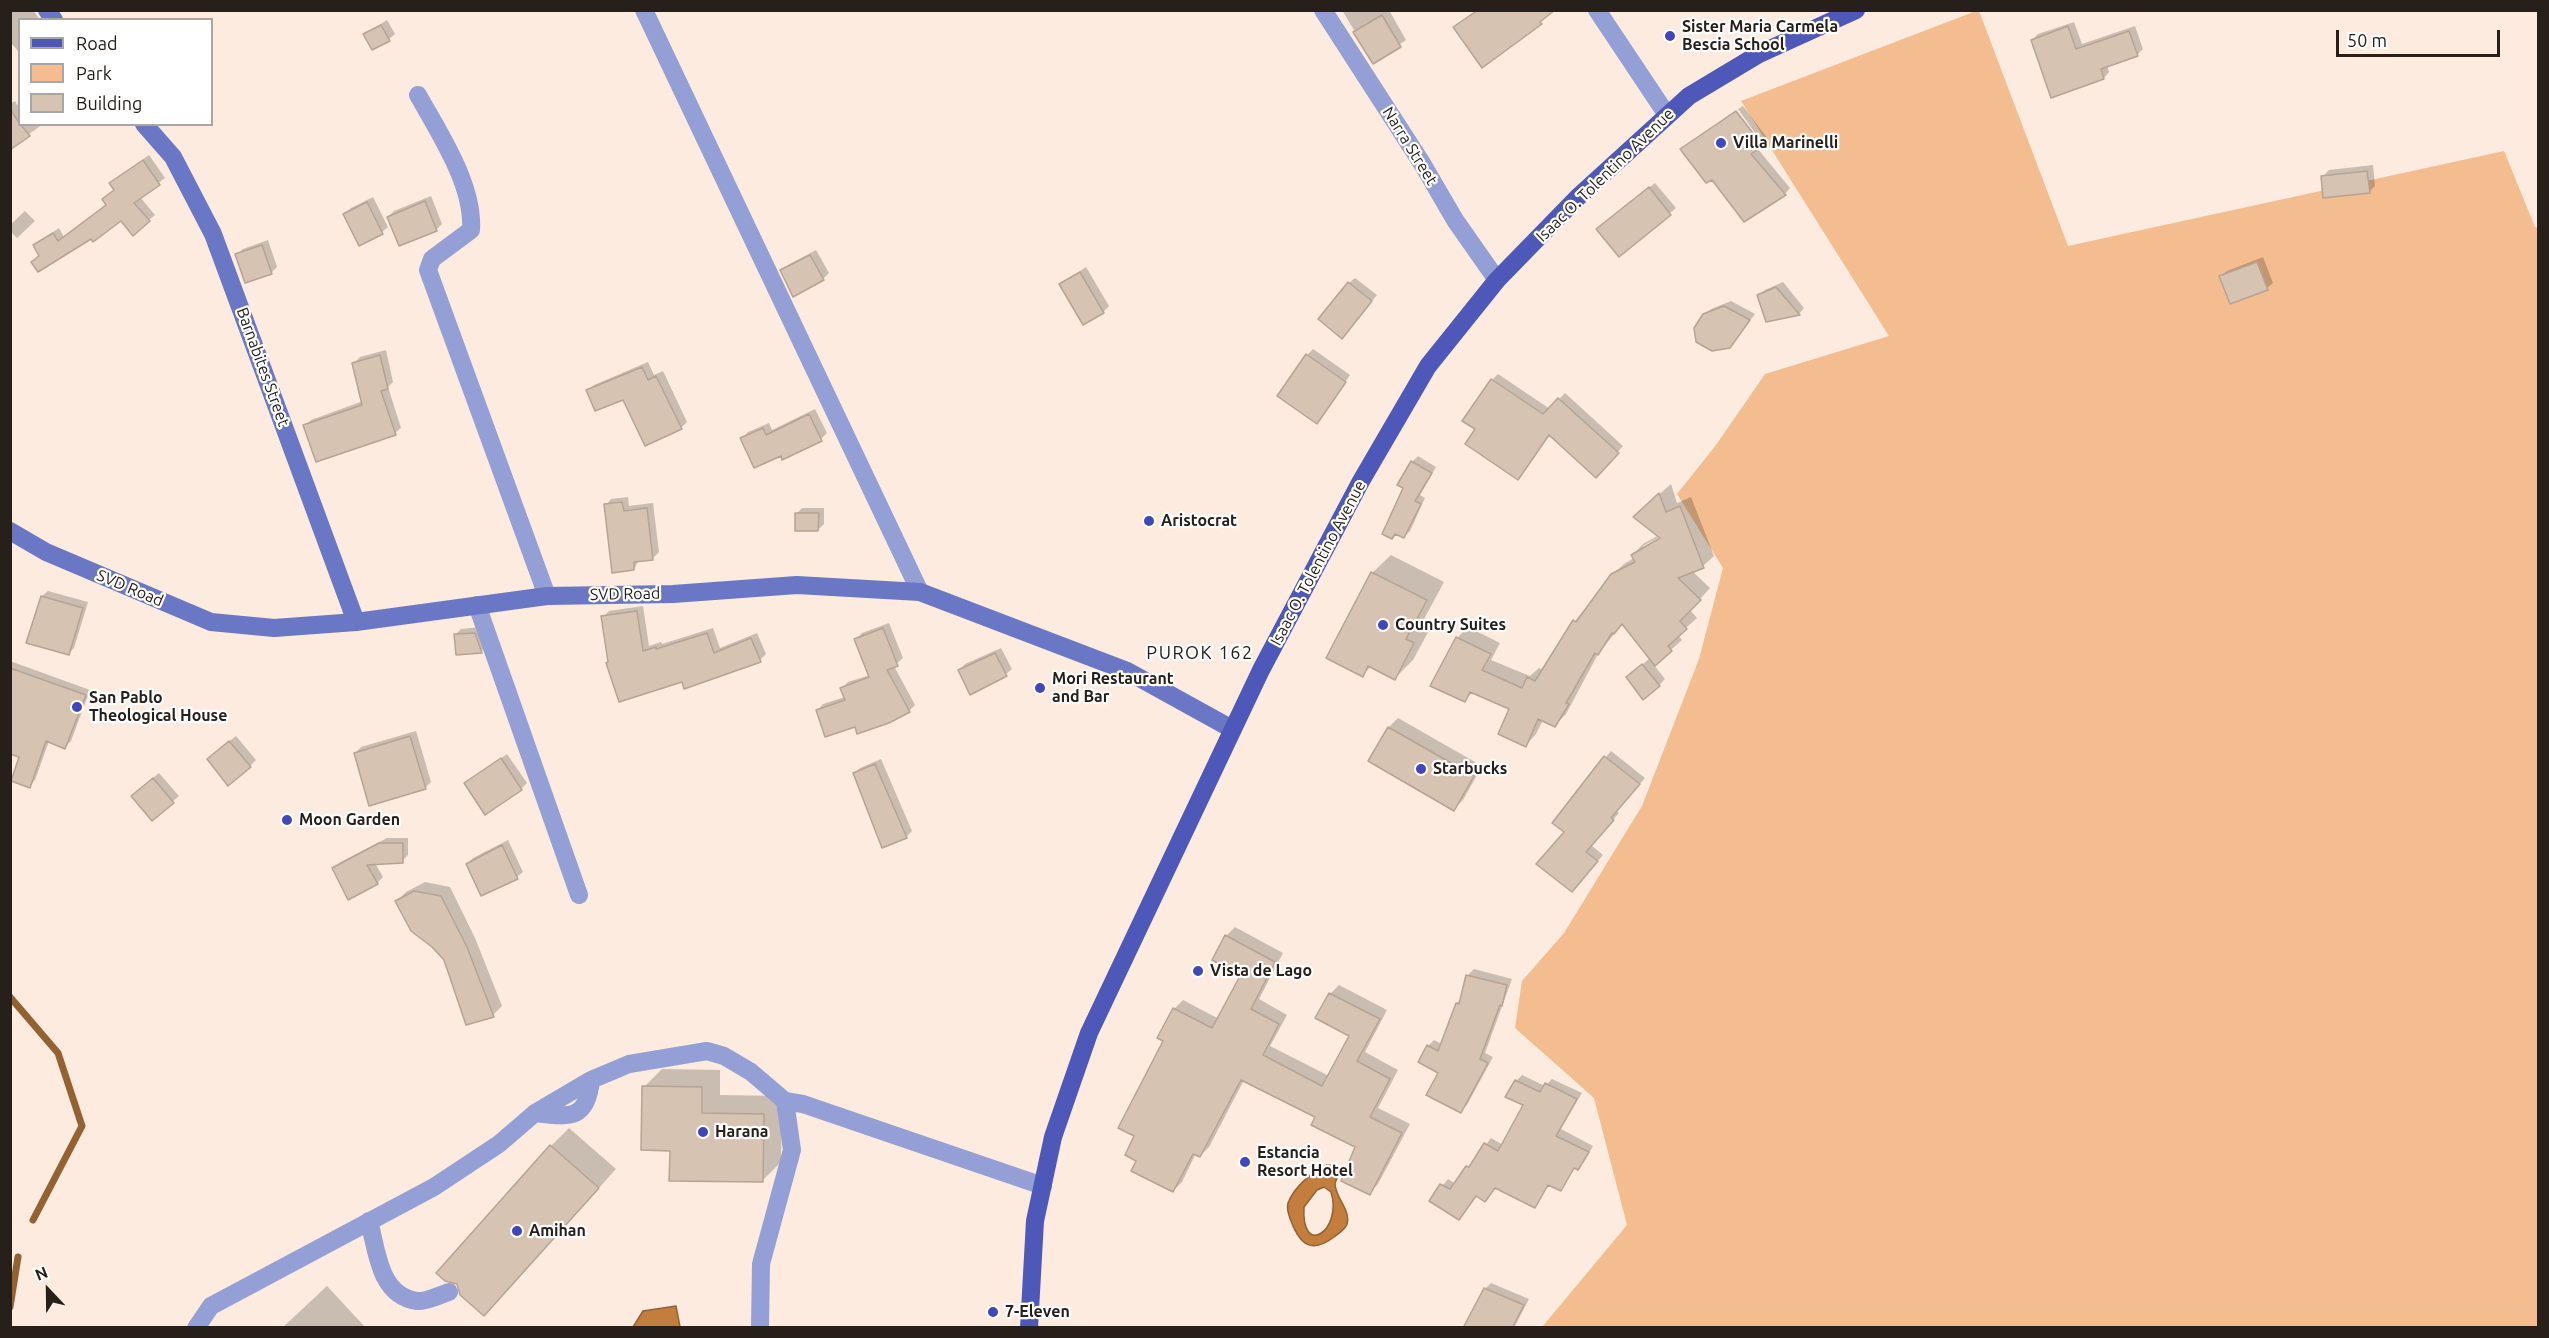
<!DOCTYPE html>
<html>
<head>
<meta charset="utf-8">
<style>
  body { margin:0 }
  #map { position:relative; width:2549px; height:1338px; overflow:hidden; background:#fcebde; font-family:Ubuntu,sans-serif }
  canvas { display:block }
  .frame { position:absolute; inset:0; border:12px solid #27201a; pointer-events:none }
  .legend { position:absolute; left:18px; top:18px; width:195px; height:108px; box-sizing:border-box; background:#fff; border:2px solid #a9a6a3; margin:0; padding:8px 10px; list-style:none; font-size:18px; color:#27201a }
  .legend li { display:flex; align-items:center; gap:12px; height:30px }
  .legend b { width:30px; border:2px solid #a9a6a3 }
  .north { position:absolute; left:18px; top:1260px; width:60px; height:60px; -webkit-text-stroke:4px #fff; paint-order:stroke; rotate:338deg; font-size:16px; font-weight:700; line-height:24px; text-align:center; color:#27201a }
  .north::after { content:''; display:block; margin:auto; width:21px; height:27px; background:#27201a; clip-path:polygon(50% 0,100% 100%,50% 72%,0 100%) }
  .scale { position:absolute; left:2336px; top:30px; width:164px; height:27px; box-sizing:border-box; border:3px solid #27201a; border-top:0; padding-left:8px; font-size:18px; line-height:21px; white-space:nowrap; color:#27201a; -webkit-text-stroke:4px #fff; paint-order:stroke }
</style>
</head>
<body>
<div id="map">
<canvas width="2549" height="1338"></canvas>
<div class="frame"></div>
<ul class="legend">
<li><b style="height:8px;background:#4d58b8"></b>Road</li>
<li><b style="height:16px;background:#f4bd8f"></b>Park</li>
<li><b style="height:16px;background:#d7c3b2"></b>Building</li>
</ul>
<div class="north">N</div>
<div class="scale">50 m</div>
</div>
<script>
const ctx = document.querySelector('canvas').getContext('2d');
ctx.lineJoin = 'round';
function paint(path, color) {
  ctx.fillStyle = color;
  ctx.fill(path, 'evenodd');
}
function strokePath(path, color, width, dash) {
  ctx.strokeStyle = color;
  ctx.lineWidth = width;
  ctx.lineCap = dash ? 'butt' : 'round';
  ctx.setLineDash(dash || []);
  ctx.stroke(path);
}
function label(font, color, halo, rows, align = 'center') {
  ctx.font = font + ' Ubuntu,sans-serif';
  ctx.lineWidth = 4.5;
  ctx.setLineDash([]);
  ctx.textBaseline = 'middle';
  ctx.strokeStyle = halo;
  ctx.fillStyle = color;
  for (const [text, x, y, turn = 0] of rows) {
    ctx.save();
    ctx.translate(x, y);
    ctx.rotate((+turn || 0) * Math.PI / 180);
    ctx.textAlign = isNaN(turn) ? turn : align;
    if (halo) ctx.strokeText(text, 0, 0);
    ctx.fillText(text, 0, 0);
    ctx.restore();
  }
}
paint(new Path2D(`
  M 1976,11 L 1979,11 L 2068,246 L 2504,151 L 2535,227 L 2538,228 L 2538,1327 L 1542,1327 L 1627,1225 L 1594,1098 L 1515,1028 L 1522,981 L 1564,933 L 1642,806 L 1699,659 L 1723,568 L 1677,494 L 1716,445 L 1765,374 L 1889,336 L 1741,101 Z`), '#f4bd8f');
const water = new Path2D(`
  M 1327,1165 L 1336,1166 L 1340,1171 C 1339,1175 1335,1181 1335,1184 C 1335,1197 1351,1210 1347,1224 C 1345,1230 1339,1233 1334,1237 C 1312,1254 1300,1245 1291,1221 C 1289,1216 1286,1209 1288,1203 C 1294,1187 1312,1172 1327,1165 ZM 1324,1187 L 1331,1192 C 1343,1230 1301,1259 1304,1207 L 1317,1190 Z
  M 676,1306 L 680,1327 L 633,1327 L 643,1311 Z`);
paint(water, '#c37e3d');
strokePath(water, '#946232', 1.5);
paint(new Path2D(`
  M 10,10 L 33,10 L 40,20 L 20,20 L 19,52 L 10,42 Z
  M 1342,10 L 1389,10 L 1406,40 L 1373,62 Z
  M 387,20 L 395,34 L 389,39 L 365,34 Z
  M 2074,22 L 2082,44 L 2135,26 L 2143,49 L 2137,55 L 2107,65 L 2109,72 L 2104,78 L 2032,40 L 2038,34 Z
  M 15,101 L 17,105 L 20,103 L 20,124 L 43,124 L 10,148 L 10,104 Z
  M 1743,106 L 1768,139 L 1763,144 L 1738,109 Z
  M 1735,111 L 1761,146 L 1757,148 L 1790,188 L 1785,194 L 1712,178 L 1688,144 Z
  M 149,155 L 165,178 L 140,197 L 155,215 L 149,220 L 121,219 L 92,237 L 41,255 L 35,246 L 41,240 L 59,228 L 64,237 L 107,204 L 104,199 L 115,189 L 117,178 Z
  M 2373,165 L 2375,186 L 2369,192 L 2323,176 L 2329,170 Z
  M 1655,183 L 1676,208 L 1619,255 L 1604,224 Z
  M 431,196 L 442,224 L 436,230 L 388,217 L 394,211 Z
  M 373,197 L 388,227 L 382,232 L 360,244 L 345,214 L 351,208 Z
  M 25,211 L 35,221 L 17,238 L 10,231 L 10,225 Z
  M 268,240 L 277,267 L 271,273 L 237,254 L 243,249 Z
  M 816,250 L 829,273 L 823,279 L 782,271 L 788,265 Z
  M 2263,257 L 2273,283 L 2267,288 L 2221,276 L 2227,271 Z
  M 1086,267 L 1109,306 L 1103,312 L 1061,284 Z
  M 1355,278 L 1377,295 L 1348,331 L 1349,283 Z
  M 1783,282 L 1804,308 L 1799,314 L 1767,320 L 1759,296 L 1765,290 Z
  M 1731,301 L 1755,314 L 1735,340 L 1704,315 L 1711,309 Z
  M 1313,349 L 1350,375 L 1322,416 L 1307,355 Z
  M 386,350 L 393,382 L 388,387 L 401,428 L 395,433 L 305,426 L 311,420 L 363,401 L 354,363 L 360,357 Z
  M 648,362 L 654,375 L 663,371 L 687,422 L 681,428 L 624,398 L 588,390 L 594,385 Z
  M 1498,374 L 1550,409 L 1565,393 L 1623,446 L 1602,470 L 1550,434 L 1518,478 L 1477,429 L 1492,380 Z
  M 815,409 L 827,433 L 821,439 L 781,454 L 742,438 L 748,432 L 769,423 L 772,430 Z
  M 1418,456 L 1436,467 L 1420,495 L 1425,498 L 1410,531 L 1404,537 L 1396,533 L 1392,537 L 1412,462 Z
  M 1671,484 L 1677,503 L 1691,497 L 1714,556 L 1703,566 L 1692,571 L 1710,588 L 1690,610 L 1697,618 L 1678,635 L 1682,640 L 1654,665 L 1665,679 L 1659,685 L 1634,672 L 1651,657 L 1623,623 L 1598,654 L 1566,714 L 1555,725 L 1543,720 L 1536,734 L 1526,745 L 1511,709 L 1473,692 L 1465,700 L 1457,638 L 1468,627 L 1500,643 L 1491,660 L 1530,676 L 1539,668 L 1544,670 L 1575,621 L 1612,575 L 1624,564 L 1634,558 L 1633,555 L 1643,544 L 1659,535 L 1646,506 ZM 1666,533 L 1668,536 L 1643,549 L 1643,546 Z
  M 628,497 L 629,506 L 653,503 L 659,552 L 653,558 L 639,560 L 634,569 L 606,505 L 611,499 Z
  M 802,508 L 824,508 L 824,524 L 818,530 L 796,514 Z
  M 1391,555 L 1444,582 L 1423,621 L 1432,625 L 1413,660 L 1395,678 L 1372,666 L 1362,675 L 1372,573 Z
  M 48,591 L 88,602 L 74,648 L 68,654 L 42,596 Z
  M 643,606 L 649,646 L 661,642 L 662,644 L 713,628 L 720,648 L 757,633 L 766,654 L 760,660 L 683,680 L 610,661 L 603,617 L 609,611 Z
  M 889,623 L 903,658 L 894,666 L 915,705 L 909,711 L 856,726 L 818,710 L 823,704 L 845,697 L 842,688 L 848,682 L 870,675 L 856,639 L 862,633 Z
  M 481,627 L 487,646 L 481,652 L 455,635 L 461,629 Z
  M 1001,648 L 1012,669 L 1006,674 L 971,693 L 959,670 L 965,664 Z
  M 10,661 L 90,690 L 71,741 L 65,747 L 49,741 L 35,780 L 29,786 L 21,756 L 10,753 Z
  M 1398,718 L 1482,766 L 1463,800 L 1454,809 L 1370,761 L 1389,727 Z
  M 416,731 L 431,782 L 425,788 L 355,753 L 361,747 Z
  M 236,736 L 256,760 L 250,766 L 214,753 Z
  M 1611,751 L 1645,778 L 1616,811 L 1619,813 L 1591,845 L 1603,855 L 1577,884 L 1566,832 L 1554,822 Z
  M 507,754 L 527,783 L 521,789 L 466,783 Z
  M 881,759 L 912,831 L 906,837 L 854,774 L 860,768 Z
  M 159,773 L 179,796 L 152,819 L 138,790 Z
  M 387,838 L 408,838 L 408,855 L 402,861 L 375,863 L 383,877 L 377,883 L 333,869 L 339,863 Z
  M 508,840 L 523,872 L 517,877 L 467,864 L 473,858 Z
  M 425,882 L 450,887 L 475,938 L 502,1006 L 493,1015 L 397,901 L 406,892 Z
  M 1235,927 L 1283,953 L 1259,999 L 1287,1015 L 1270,1046 L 1329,1076 L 1351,1035 L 1330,994 L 1339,985 L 1387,1010 L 1365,1052 L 1398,1070 L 1378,1108 L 1410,1124 L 1378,1184 L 1369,1193 L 1357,1146 L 1317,1116 L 1244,1080 L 1209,1147 L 1200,1156 L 1196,1153 L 1182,1182 L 1173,1191 L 1138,1160 L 1136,1135 L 1174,1009 L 1183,1000 L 1219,1019 L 1242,975 L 1226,936 Z
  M 1474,969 L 1512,979 L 1485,1053 L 1493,1057 L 1467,1105 L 1461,1111 L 1428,1046 L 1434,1040 L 1442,1044 L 1457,1003 L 1461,999 L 1468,975 Z
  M 662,1069 L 720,1070 L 720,1095 L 782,1096 L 781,1162 L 763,1180 L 671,1149 L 644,1087 Z
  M 1522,1075 L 1545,1086 L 1552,1079 L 1582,1093 L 1561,1129 L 1593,1146 L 1584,1162 L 1576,1167 L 1560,1189 L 1550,1184 L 1534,1206 L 1495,1187 L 1477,1195 L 1431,1200 L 1448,1179 L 1456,1184 L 1491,1138 L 1503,1145 L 1526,1104 L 1516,1081 Z
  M 569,1128 L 616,1169 L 502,1296 L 551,1146 Z
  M 1491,1283 L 1529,1299 L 1514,1328 L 1469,1328 L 1485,1289 Z
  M 327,1286 L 366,1328 L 282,1328 Z`), '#0003');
strokePath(new Path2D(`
  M 10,997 L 58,1053 L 82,1126 L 33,1220
  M 10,1307 L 18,1257`), '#946232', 7);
const building = new Path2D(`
  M 1478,10 L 1555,10 L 1540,22 L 1542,24 L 1482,68 L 1453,27 Z
  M 1382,15 L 1401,47 L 1373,64 L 1353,32 Z
  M 381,25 L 390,41 L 372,50 L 363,34 Z
  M 2068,26 L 2076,49 L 2129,31 L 2138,56 L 2101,69 L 2104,79 L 2051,98 L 2031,40 Z
  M 10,109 L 20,124 L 30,136 L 10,150 Z
  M 1736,111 L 1763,146 L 1751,154 L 1786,195 L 1744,222 L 1712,180 L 1706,183 L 1680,149 Z
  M 143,160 L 160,185 L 134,203 L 150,221 L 133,236 L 121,221 L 93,242 L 91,239 L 38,272 L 31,262 L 39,256 L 33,245 L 53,233 L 58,241 L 106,205 L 102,199 L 114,190 L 109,183 Z
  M 2367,171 L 2370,193 L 2323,198 L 2321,176 Z
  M 1649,187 L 1671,215 L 1619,257 L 1596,229 Z
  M 425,201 L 437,231 L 399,246 L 387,217 Z
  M 367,202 L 383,234 L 359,246 L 343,214 Z
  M 262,245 L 272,274 L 245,283 L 235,254 Z
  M 810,255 L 824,280 L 793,297 L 780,270 Z
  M 2257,262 L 2268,290 L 2230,304 L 2219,276 Z
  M 1080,272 L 1104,313 L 1083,325 L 1059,284 Z
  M 1348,282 L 1372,301 L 1342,339 L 1318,319 Z
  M 1776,287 L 1800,315 L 1766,322 L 1757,295 Z
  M 1724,306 L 1750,320 L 1730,348 L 1712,351 L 1696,342 L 1694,328 L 1703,314 Z
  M 1306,354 L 1346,382 L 1317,424 L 1277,396 Z
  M 380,355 L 388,389 L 381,391 L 396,435 L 316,462 L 303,425 L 362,405 L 352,363 Z
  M 642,367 L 648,380 L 656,376 L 682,429 L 645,446 L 623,400 L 595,411 L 586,390 Z
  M 1491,379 L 1543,414 L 1558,398 L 1619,453 L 1596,478 L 1549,435 L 1518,480 L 1465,444 L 1475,429 L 1462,421 Z
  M 809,414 L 822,441 L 782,460 L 781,456 L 754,468 L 740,438 L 763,428 L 766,435 Z
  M 1411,461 L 1432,473 L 1415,501 L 1421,504 L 1404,538 L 1395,534 L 1392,539 L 1382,534 L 1403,488 L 1397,485 Z
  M 1659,493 L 1666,512 L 1680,506 L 1704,568 L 1678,578 L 1701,600 L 1680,621 L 1687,629 L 1668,646 L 1672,651 L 1655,666 L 1622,624 L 1614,634 L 1612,633 L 1598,655 L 1595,653 L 1566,703 L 1569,704 L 1555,727 L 1538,719 L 1526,747 L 1498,734 L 1509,709 L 1470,692 L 1465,702 L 1430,686 L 1456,637 L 1491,654 L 1482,670 L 1522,688 L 1527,677 L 1535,681 L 1573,620 L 1576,622 L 1611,574 L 1635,562 L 1631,555 L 1660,538 L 1633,517 Z
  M 622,502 L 624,511 L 647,508 L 653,560 L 634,562 L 634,570 L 612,573 L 604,504 Z
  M 795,513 L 819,513 L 818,531 L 795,531 Z
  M 1371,572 L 1427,600 L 1406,639 L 1414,643 L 1395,680 L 1368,666 L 1363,677 L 1326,658 Z
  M 41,596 L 83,608 L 69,655 L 26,643 Z
  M 637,611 L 643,651 L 656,647 L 656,649 L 707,633 L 714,653 L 751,638 L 761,662 L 684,689 L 682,682 L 619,702 L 606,663 L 608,662 L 601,616 Z
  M 883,628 L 898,666 L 887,670 L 910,712 L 889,723 L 857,734 L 855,727 L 825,737 L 816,710 L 845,700 L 840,688 L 869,677 L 854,639 Z
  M 475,633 L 482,653 L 456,655 L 454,634 Z
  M 995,653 L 1007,676 L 970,695 L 958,670 Z
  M 1642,664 L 1660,686 L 1643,700 L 1626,677 Z
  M 10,668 L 86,695 L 65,749 L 46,741 L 30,788 L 11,781 L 19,757 L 10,754 Z
  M 1388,727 L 1474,776 L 1454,811 L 1368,761 Z
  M 410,736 L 426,789 L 369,806 L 354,753 Z
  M 229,741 L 251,767 L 228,786 L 207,759 Z
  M 1604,756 L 1640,784 L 1611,818 L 1614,820 L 1586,852 L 1598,861 L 1572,892 L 1536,864 L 1564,832 L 1552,823 Z
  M 501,758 L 522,790 L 485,815 L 464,783 Z
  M 875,764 L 907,838 L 882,848 L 853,773 Z
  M 153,778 L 174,803 L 152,821 L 131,796 Z
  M 379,843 L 403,843 L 403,863 L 367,865 L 378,884 L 348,900 L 332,868 Z
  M 502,845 L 518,879 L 481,896 L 466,864 Z
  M 414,891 L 441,896 L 467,947 L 494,1017 L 466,1025 L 444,960 L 432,947 L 411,931 L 395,901 Z
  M 1225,935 L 1275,962 L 1251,1009 L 1279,1024 L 1263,1055 L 1322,1086 L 1349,1036 L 1315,1018 L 1329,993 L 1380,1019 L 1357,1061 L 1390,1079 L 1370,1117 L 1402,1133 L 1370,1195 L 1341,1181 L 1355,1147 L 1311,1125 L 1315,1117 L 1241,1080 L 1200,1157 L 1193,1154 L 1173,1192 L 1131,1171 L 1136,1161 L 1125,1155 L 1134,1136 L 1118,1128 L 1163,1041 L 1157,1038 L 1173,1008 L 1212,1028 L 1240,976 L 1212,960 Z
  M 1466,975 L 1507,985 L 1502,1006 L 1500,1005 L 1480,1059 L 1488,1063 L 1461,1113 L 1426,1095 L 1438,1073 L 1418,1062 L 1427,1045 L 1438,1051 L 1456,1003 L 1459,1004 Z
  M 1515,1080 L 1540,1092 L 1545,1083 L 1577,1099 L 1556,1136 L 1589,1152 L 1578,1170 L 1574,1168 L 1561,1191 L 1548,1185 L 1535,1208 L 1495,1188 L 1485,1202 L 1476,1196 L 1459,1220 L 1429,1201 L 1440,1184 L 1450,1189 L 1466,1166 L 1469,1167 L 1484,1143 L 1498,1151 L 1523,1105 L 1505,1097 Z
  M 642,1086 L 702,1087 L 702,1113 L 764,1114 L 763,1182 L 669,1181 L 670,1151 L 641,1150 Z
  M 550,1145 L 599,1188 L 484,1316 L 460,1295 L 457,1284 L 445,1281 L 436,1273 Z
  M 1484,1288 L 1524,1305 L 1512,1328 L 1463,1328 Z`);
paint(building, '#d7c3b2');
strokePath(building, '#b6a393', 1.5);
strokePath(new Path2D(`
  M 644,10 L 920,592
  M 1323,10 L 1423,165 L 1455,220 L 1497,280
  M 1597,10 L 1667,115
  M 418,95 C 439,133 474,185 471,230 L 432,259 L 428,270 L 547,596
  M 477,605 L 579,895
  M 535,1113 C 569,1117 587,1121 591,1080
  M 369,1221 C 377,1250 379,1296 417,1301 C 426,1302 439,1295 449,1292
  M 196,1328 L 211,1306 L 434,1187 L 499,1144 L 535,1113 L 591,1080 L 629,1064 L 707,1051 L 724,1056 L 751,1072 L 785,1101 L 803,1104 L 1043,1186
  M 760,1328 L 761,1264 L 792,1150 L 785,1101`), '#939fd5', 18);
strokePath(new Path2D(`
  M 47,10 L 54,20
  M 144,124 L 173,157 L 213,234 L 356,622
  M 10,531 L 46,552 L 211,622 L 274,628 L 356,622 L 547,596 L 673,594 L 797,585 L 920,592 L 1127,671 L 1232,729`), '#6977c5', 18);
strokePath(new Path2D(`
  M 1029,1328 L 1035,1221 L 1053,1137 L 1089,1033 L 1261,670 L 1361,481 L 1428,366 L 1497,280 L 1577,198 L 1689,96 L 1759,54 L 1856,10`), '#4d58b8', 18);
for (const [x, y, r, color] of [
  [1670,36,6,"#4046bb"],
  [1721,143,6,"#4046bb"],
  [1149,521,6,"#4046bb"],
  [1383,625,6,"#4046bb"],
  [1040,688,6,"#4046bb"],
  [77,707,6,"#4046bb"],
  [1421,769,6,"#4046bb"],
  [287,820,6,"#4046bb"],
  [1198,971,6,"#4046bb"],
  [703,1132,6,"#4046bb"],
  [1245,1162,6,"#4046bb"],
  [517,1231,6,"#4046bb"],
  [993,1312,6,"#4046bb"]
]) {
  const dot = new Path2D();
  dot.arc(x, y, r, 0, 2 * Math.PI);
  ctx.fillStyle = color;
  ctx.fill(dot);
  strokePath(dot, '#fff', 2);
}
label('bold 16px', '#27201a', '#fff', [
  ["Sister Maria Carmela",1682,27],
  ["Bescia School",1682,45],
  ["Villa Marinelli",1733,143],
  ["Aristocrat",1161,521],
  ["Country Suites",1395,625],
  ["Mori Restaurant",1052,679],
  ["and Bar",1052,697],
  ["San Pablo",89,698],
  ["Theological House",89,716],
  ["Starbucks",1433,769],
  ["Moon Garden",299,820],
  ["Vista de Lago",1210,971],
  ["Harana",715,1132],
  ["Estancia",1257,1153],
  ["Resort Hotel",1257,1171],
  ["Amihan",529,1231],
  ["7-Eleven",1005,1312]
], 'left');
label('16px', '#27201a', '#fff', [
  ["Narra Street",1410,146,58],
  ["Isaac O. Tolentino Avenue",1605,175,-44],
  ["Barnabites Street",263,367,70],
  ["Isaac O. Tolentino Avenue",1318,563,-62],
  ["SVD Road",130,588,23],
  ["SVD Road",625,594,-1]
]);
ctx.letterSpacing = '1.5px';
label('18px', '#27201a', '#fff', [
  ["PUROK 162",1200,653]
]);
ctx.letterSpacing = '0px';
</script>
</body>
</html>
